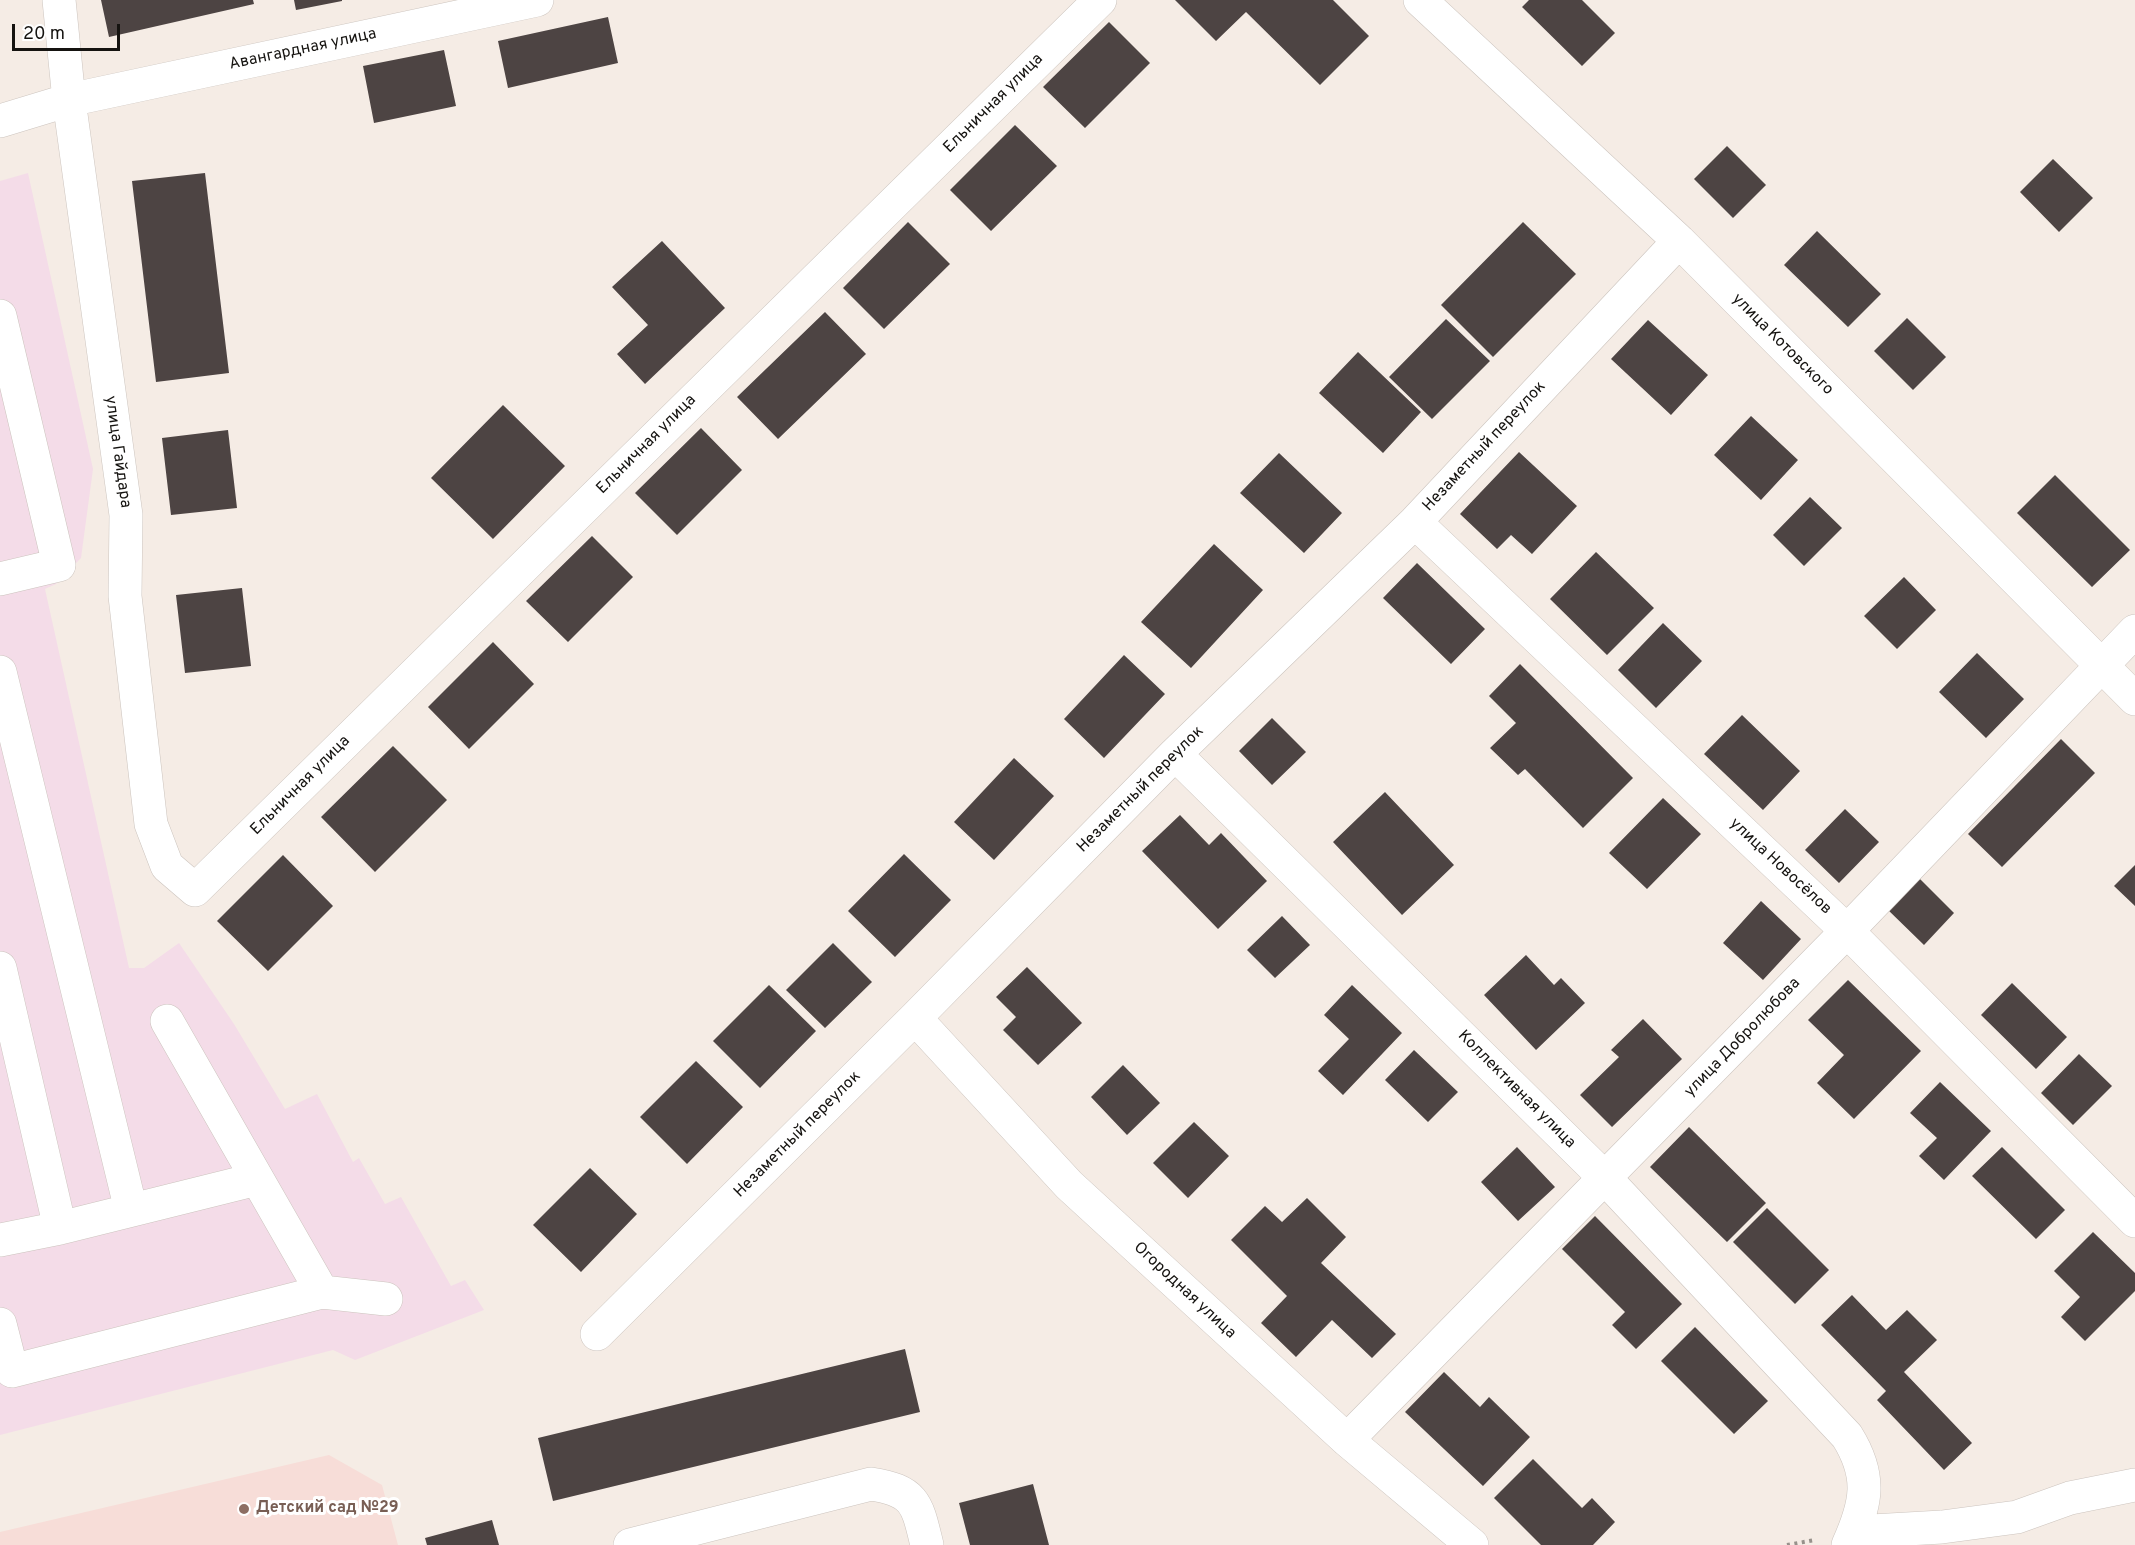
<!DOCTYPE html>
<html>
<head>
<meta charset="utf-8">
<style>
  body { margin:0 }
  #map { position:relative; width:2135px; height:1545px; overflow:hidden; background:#f5ece5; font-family:Overpass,sans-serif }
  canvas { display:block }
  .scale { position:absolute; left:12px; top:24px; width:108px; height:27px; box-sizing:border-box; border:3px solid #151310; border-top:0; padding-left:8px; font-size:18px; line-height:21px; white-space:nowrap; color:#151310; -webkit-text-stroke:4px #fff; paint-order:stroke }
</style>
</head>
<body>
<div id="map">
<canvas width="2135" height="1545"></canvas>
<div class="scale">20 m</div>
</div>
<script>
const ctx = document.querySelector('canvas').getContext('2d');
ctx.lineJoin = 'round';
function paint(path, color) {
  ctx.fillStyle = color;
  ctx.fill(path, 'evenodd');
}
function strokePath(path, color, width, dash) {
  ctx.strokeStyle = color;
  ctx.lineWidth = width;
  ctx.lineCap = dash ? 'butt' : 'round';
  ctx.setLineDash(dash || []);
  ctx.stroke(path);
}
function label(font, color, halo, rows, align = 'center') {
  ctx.font = font + ' Overpass,sans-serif';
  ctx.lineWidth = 6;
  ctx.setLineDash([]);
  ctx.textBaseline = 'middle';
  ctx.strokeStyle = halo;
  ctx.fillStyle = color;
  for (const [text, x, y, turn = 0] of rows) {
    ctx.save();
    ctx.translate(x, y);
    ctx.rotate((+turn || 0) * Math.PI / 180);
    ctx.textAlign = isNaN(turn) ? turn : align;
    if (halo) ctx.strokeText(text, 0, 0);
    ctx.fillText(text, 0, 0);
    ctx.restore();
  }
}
paint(new Path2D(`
  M 28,173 L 93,469 L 81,558 L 56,584 L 45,589 L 129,968 L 144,968 L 179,943 L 234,1024 L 285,1109 L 317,1094 L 353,1162 L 359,1158 L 385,1204 L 401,1197 L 451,1286 L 465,1280 L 484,1310 L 355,1360 L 333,1350 L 0,1435 L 0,181 Z`), '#f4dce8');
paint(new Path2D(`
  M 329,1455 L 382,1485 L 398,1545 L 0,1545 L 0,1532 Z`), '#f7ddd8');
paint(new Path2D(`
  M 101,0 L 253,0 L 254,4 L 109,37 Z
  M 294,0 L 342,0 L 342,1 L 296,10 Z
  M 1175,0 L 1333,0 L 1369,36 L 1320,85 L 1246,12 L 1216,41 Z
  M 1529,0 L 1582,0 L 1615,33 L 1582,66 L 1522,7 Z
  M 608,17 L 618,63 L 508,88 L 498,41 Z
  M 1109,22 L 1150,63 L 1085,128 L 1043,87 Z
  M 444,50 L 456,106 L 374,123 L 363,66 Z
  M 1015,125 L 1057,166 L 991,231 L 950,190 Z
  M 1727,146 L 1766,185 L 1733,218 L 1694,179 Z
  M 2053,159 L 2093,198 L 2059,232 L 2020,192 Z
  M 205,173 L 229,373 L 156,382 L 132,181 Z
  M 908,222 L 950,264 L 884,329 L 843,288 Z
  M 1523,222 L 1576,274 L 1493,357 L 1441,305 Z
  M 1817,231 L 1881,294 L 1848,327 L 1784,265 Z
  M 662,241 L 725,308 L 645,384 L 617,354 L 648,325 L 612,287 Z
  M 825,312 L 866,354 L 778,439 L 737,397 Z
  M 1907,318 L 1946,357 L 1913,390 L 1874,351 Z
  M 1446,319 L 1490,361 L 1432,419 L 1389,377 Z
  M 1648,320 L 1708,375 L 1671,415 L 1611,359 Z
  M 1358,352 L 1421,412 L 1383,453 L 1319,393 Z
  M 503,405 L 565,466 L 493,539 L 431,478 Z
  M 1751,416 L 1798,460 L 1761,500 L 1714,455 Z
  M 701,428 L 742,470 L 677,535 L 635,493 Z
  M 228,430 L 237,508 L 171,515 L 162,438 Z
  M 1519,452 L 1577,506 L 1532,554 L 1511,535 L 1497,549 L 1460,514 Z
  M 1279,453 L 1342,513 L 1304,553 L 1240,493 Z
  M 2055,475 L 2130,550 L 2092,587 L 2017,513 Z
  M 1810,497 L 1842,528 L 1804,566 L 1773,535 Z
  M 592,536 L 633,577 L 568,642 L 526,601 Z
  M 1214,544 L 1263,590 L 1191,668 L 1141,622 Z
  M 1596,552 L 1654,608 L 1607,655 L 1550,599 Z
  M 1417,563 L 1485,629 L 1451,664 L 1383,598 Z
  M 1904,577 L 1936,610 L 1897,649 L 1864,616 Z
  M 242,588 L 251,666 L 185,673 L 176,595 Z
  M 1663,623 L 1702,661 L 1656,708 L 1618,670 Z
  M 493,642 L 534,684 L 469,749 L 428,707 Z
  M 1977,653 L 2024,699 L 1986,738 L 1939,692 Z
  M 1124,655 L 1165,694 L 1104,758 L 1064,719 Z
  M 1520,664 L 1633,778 L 1583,828 L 1525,769 L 1518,775 L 1490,748 L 1516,723 L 1489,696 Z
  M 1742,715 L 1800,771 L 1763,810 L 1704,754 Z
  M 1272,718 L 1306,752 L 1272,785 L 1239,751 Z
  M 2061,739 L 2095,773 L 2002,867 L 1968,834 Z
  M 393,746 L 447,800 L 375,872 L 321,817 Z
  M 1014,758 L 1054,796 L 994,860 L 954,822 Z
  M 1385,792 L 1454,865 L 1402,915 L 1333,842 Z
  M 1663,798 L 1701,834 L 1647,889 L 1609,853 Z
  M 1845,809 L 1879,842 L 1839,883 L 1805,850 Z
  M 1180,815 L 1209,845 L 1221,833 L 1267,881 L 1218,929 L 1142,851 Z
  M 904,854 L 951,900 L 895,957 L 848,911 Z
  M 283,855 L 333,906 L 268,971 L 217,921 Z
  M 2135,865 L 2135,906 L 2114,886 Z
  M 1917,876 L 1954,913 L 1924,945 L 1886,908 Z
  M 1761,901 L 1801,939 L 1763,980 L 1723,943 Z
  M 1282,916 L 1310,945 L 1275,978 L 1247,950 Z
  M 833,943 L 872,982 L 825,1028 L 786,990 Z
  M 1526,955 L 1554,985 L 1561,978 L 1585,1003 L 1536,1050 L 1484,995 Z
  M 1027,967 L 1082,1023 L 1038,1065 L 1003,1030 L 1016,1017 L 996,997 Z
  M 1848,980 L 1921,1051 L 1854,1119 L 1817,1083 L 1844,1055 L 1808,1020 Z
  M 2012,983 L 2067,1037 L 2036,1069 L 1981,1015 Z
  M 769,985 L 816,1031 L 760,1088 L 713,1041 Z
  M 1352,985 L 1402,1033 L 1343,1095 L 1318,1071 L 1349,1039 L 1324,1015 Z
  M 1643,1019 L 1682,1059 L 1612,1127 L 1580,1095 L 1619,1057 L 1611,1050 Z
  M 1414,1050 L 1458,1092 L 1428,1122 L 1385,1080 Z
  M 2079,1054 L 2112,1086 L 2073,1125 L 2041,1093 Z
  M 696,1061 L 743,1107 L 687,1164 L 640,1117 Z
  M 1123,1065 L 1160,1103 L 1127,1135 L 1091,1097 Z
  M 1940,1082 L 1991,1131 L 1944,1180 L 1919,1156 L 1937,1138 L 1910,1113 Z
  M 1194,1122 L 1229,1156 L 1188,1198 L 1153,1163 Z
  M 1689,1127 L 1766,1203 L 1727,1242 L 1650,1167 Z
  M 1517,1147 L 1555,1187 L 1518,1221 L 1481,1182 Z
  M 2002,1147 L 2065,1210 L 2036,1239 L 1972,1176 Z
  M 590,1168 L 637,1214 L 581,1272 L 533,1225 Z
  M 1307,1198 L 1346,1237 L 1321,1263 L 1396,1334 L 1372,1358 L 1332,1320 L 1296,1357 L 1261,1323 L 1287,1296 L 1231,1240 L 1265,1206 L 1282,1222 Z
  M 1767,1208 L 1829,1270 L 1795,1304 L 1733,1242 Z
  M 1595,1216 L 1682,1304 L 1636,1349 L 1612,1325 L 1625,1312 L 1562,1249 Z
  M 2093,1232 L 2135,1273 L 2135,1291 L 2085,1341 L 2061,1317 L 2080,1297 L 2054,1271 Z
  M 1852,1295 L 1886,1330 L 1907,1310 L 1937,1340 L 1904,1372 L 1972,1443 L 1944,1470 L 1877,1400 L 1886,1391 L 1821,1325 Z
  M 1695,1327 L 1768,1401 L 1734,1434 L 1661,1361 Z
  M 905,1349 L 920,1412 L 553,1501 L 538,1438 Z
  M 1444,1372 L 1480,1407 L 1489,1397 L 1530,1437 L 1483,1486 L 1405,1412 Z
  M 1533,1459 L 1582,1508 L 1592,1498 L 1615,1522 L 1593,1545 L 1541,1545 L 1494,1498 Z
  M 1033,1484 L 1049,1545 L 970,1545 L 959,1503 Z
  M 492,1520 L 499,1545 L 427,1545 L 425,1538 Z`), '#4d4443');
const minor = new Path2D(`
  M 59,0 L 69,100 L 126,515 L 125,596 L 151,824 L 167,866 L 195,890 L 1100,0
  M 1420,0 L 1679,241 L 2135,699
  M 0,121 L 69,100 L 537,0
  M 0,316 L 59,565 L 0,579
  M 1415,522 L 1847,931 L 2135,1221
  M 0,672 L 131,1210
  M 1175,754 L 1605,1178 L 1847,1436 C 1872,1476 1867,1503 1848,1545
  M 0,968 L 60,1228 L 257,1179
  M 915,1018 L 1069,1185 L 1347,1440 L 1472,1545
  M 0,1240 L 60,1228
  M 322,1292 L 386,1299
  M 0,1324 L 12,1371 L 322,1292 L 167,1021
  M 597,1334 L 915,1018 L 1175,754 L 1415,522 L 1679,241
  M 1347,1440 L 1847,931 L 2135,631
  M 1854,1532 L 1942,1527 L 2017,1517 L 2070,1498 L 2135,1485
  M 630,1545 L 871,1484 C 916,1491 917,1504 927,1545`);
strokePath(minor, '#ccc4be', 34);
strokePath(new Path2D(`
  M 1787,1545 L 1815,1540`), '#97918b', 4, [3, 4.5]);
strokePath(minor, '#fff', 33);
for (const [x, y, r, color] of [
  [244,1509,6,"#8d6e63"]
]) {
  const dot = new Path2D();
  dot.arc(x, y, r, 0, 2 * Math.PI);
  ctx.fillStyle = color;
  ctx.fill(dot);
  strokePath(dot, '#fff', 2);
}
label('16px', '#151310', '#fff', [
  ["Авангардная улица",303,50,-12],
  ["Ельничная улица",994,104,-45],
  ["улица Котовского",1782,345,45],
  ["Ельничная улица",647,445,-45],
  ["Незаметный переулок",1485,447,-47],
  ["улица Гайдара",117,452,82],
  ["Ельничная улица",301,786,-45],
  ["Незаметный переулок",1141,790,-45],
  ["улица Новосёлов",1780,867,43],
  ["улица Добролюбова",1743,1038,-46],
  ["Коллективная улица",1516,1090,45],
  ["Незаметный переулок",798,1135,-45],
  ["Огородная улица",1184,1291,43]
]);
label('bold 16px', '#785e54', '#fff', [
  ["Детский сад №29",256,1509]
], 'left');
</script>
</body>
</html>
